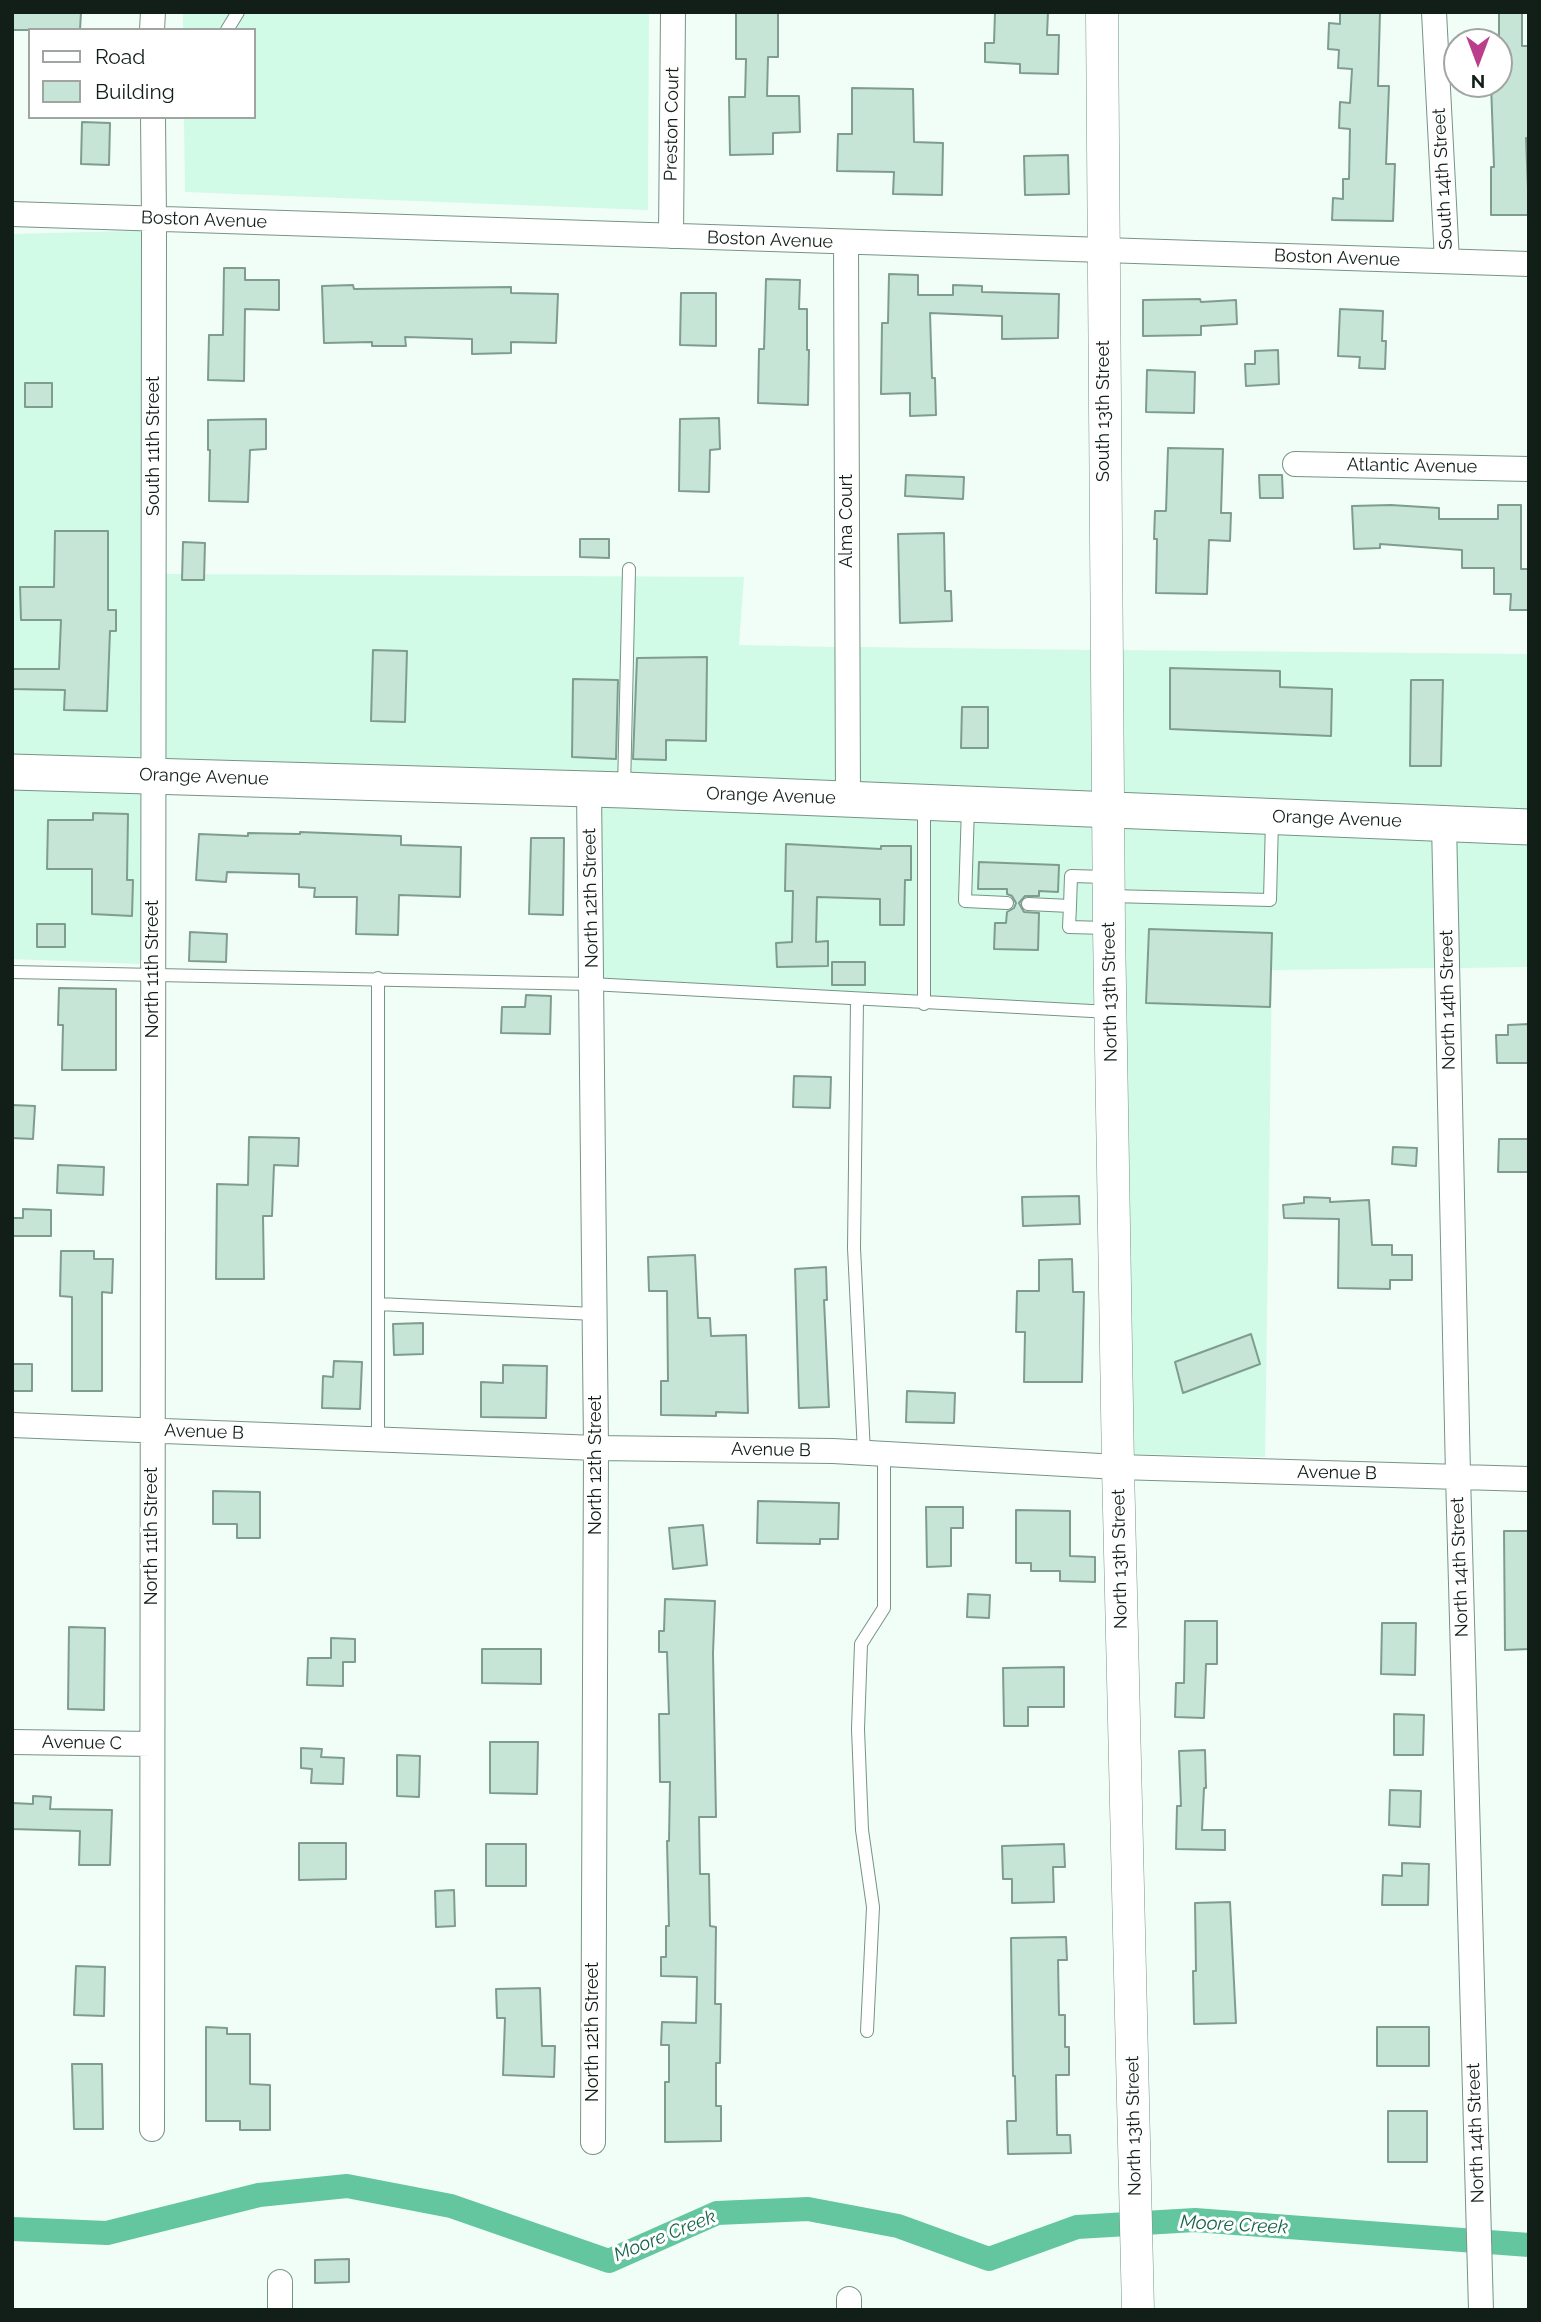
<!DOCTYPE html>
<html>
<head>
<meta charset="utf-8">
<style>
  body { margin:0 }
  #map { position:relative; width:1541px; height:2322px; overflow:hidden; background:#f1fef7; font-family:Raleway,sans-serif }
  canvas { display:block }
  .frame { position:absolute; inset:0; border:14px solid #121e18; pointer-events:none }
  .legend { position:absolute; left:28px; top:28px; width:228px; height:91px; box-sizing:border-box; background:#fff; border:2px solid #a0a5a3; margin:0; padding:9px 12px; list-style:none; font-size:21px; color:#121e18 }
  .legend li { display:flex; align-items:center; gap:14px; height:35px }
  .legend b { width:35px; border:2px solid #a0a5a3 }
  .north { position:absolute; left:1443px; top:28px; width:70px; height:70px; box-sizing:border-box; background:#fff; border:2px solid #a0a5a3; border-radius:50%; rotate:180deg; font-size:19px; font-weight:700; line-height:28px; text-align:center; color:#121e18 }
  .north::after { content:''; display:block; margin:auto; width:24px; height:32px; background:#bb3e8d; clip-path:polygon(50% 0,100% 100%,50% 72%,0 100%) }
</style>
</head>
<body>
<div id="map">
<canvas width="1541" height="2322"></canvas>
<div class="frame"></div>
<ul class="legend">
<li><b style="height:9px;background:#fff"></b>Road</li>
<li><b style="height:19px;background:#c6e5d6"></b>Building</li>
</ul>
<div class="north">N</div>
</div>
<script>
const ctx = document.querySelector('canvas').getContext('2d');
ctx.lineJoin = 'round';
function paint(path, color) {
  ctx.fillStyle = color;
  ctx.fill(path, 'evenodd');
}
function strokePath(path, color, width, dash) {
  ctx.strokeStyle = color;
  ctx.lineWidth = width;
  ctx.lineCap = dash ? 'butt' : 'round';
  ctx.setLineDash(dash || []);
  ctx.stroke(path);
}
function label(font, color, halo, rows, align = 'center') {
  ctx.font = font + ' Raleway,sans-serif';
  ctx.lineWidth = 6;
  ctx.setLineDash([]);
  ctx.textBaseline = 'middle';
  ctx.strokeStyle = halo;
  ctx.fillStyle = color;
  for (const [text, x, y, turn = 0] of rows) {
    ctx.save();
    ctx.translate(x, y);
    ctx.rotate((+turn || 0) * Math.PI / 180);
    ctx.textAlign = isNaN(turn) ? turn : align;
    if (halo) ctx.strokeText(text, 0, 0);
    ctx.fillText(text, 0, 0);
    ctx.restore();
  }
}
paint(new Path2D(`
  M 183,12 L 649,12 L 648,210 L 185,192 L 184,117 L 254,117 L 254,30 L 183,30 Z
  M 126,231 L 143,231 L 141,762 L 12,758 L 12,234 Z
  M 165,574 L 744,577 L 739,645 L 836,647 L 837,786 L 165,763 Z
  M 860,647 L 1095,650 L 1096,795 L 860,786 Z
  M 1118,650 L 1529,654 L 1529,813 L 1119,796 Z
  M 12,785 L 141,789 L 141,964 L 12,959 Z
  M 601,802 L 1096,822 L 1099,1012 L 603,987 Z
  M 1120,823 L 1432,836 L 1435,968 L 1272,970 L 1265,1457 L 1129,1454 Z
  M 1456,837 L 1529,840 L 1529,967 L 1459,968 Z`), '#d1fae7');
strokePath(new Path2D(`
  M 12,2229 L 107,2233 L 259,2195 L 347,2186 L 451,2206 L 609,2261 L 717,2213 L 808,2209 L 898,2226 L 989,2259 L 1077,2227 L 1195,2220 L 1529,2245`), '#63c69e', 24);
const building = new Path2D(`
  M 12,12 L 81,12 L 80,30 L 12,30 Z
  M 736,12 L 778,12 L 778,57 L 768,57 L 767,96 L 799,96 L 800,132 L 773,133 L 773,154 L 730,155 L 729,97 L 745,97 L 746,59 L 736,59 Z
  M 995,12 L 1048,12 L 1047,35 L 1059,35 L 1058,74 L 1020,73 L 1020,64 L 985,62 L 985,43 L 994,43 Z
  M 1340,12 L 1380,12 L 1378,86 L 1389,86 L 1386,164 L 1395,164 L 1393,221 L 1332,220 L 1333,198 L 1343,199 L 1343,179 L 1349,179 L 1350,129 L 1339,128 L 1340,102 L 1350,103 L 1352,69 L 1338,68 L 1339,50 L 1328,49 L 1329,23 L 1340,24 Z
  M 1499,12 L 1522,12 L 1522,46 L 1529,46 L 1529,138 L 1526,138 L 1529,215 L 1491,215 L 1491,167 L 1494,167 L 1491,84 L 1499,84 Z
  M 852,88 L 913,89 L 914,142 L 943,143 L 942,195 L 893,194 L 894,172 L 837,171 L 838,134 L 852,134 Z
  M 82,122 L 110,123 L 109,165 L 81,164 Z
  M 1068,155 L 1069,194 L 1025,195 L 1024,156 Z
  M 224,268 L 245,268 L 245,280 L 279,280 L 279,310 L 245,309 L 244,381 L 208,380 L 209,335 L 223,335 Z
  M 889,274 L 918,275 L 918,295 L 953,295 L 953,285 L 982,286 L 982,292 L 1059,294 L 1058,338 L 1002,339 L 1002,316 L 930,313 L 932,378 L 935,378 L 936,415 L 910,416 L 910,393 L 881,394 L 882,323 L 888,323 Z
  M 766,279 L 800,280 L 799,309 L 807,309 L 807,350 L 809,350 L 808,405 L 758,403 L 759,349 L 764,349 Z
  M 353,285 L 354,289 L 511,287 L 511,293 L 558,294 L 556,343 L 511,342 L 511,353 L 472,354 L 472,339 L 405,337 L 406,346 L 372,346 L 372,342 L 324,343 L 322,286 Z
  M 681,293 L 716,293 L 716,346 L 680,345 Z
  M 1200,299 L 1201,302 L 1236,300 L 1237,324 L 1201,326 L 1201,335 L 1143,336 L 1143,300 Z
  M 1340,309 L 1383,311 L 1382,341 L 1386,341 L 1385,369 L 1359,368 L 1360,357 L 1338,356 Z
  M 1278,350 L 1279,384 L 1246,386 L 1245,364 L 1255,364 L 1255,351 Z
  M 1147,370 L 1195,372 L 1194,413 L 1146,412 Z
  M 25,383 L 52,383 L 52,407 L 25,407 Z
  M 719,418 L 720,449 L 710,450 L 709,492 L 679,491 L 680,419 Z
  M 266,419 L 266,449 L 250,450 L 248,502 L 209,501 L 210,450 L 208,450 L 208,420 Z
  M 1168,448 L 1223,449 L 1221,513 L 1231,513 L 1230,541 L 1209,540 L 1207,594 L 1156,593 L 1157,539 L 1154,539 L 1155,511 L 1166,511 Z
  M 906,475 L 964,477 L 963,499 L 905,496 Z
  M 1259,475 L 1282,475 L 1283,498 L 1260,498 Z
  M 1391,505 L 1439,508 L 1439,519 L 1498,519 L 1498,505 L 1521,505 L 1521,569 L 1529,569 L 1529,610 L 1510,610 L 1511,594 L 1494,594 L 1494,568 L 1462,568 L 1462,550 L 1380,544 L 1380,548 L 1354,549 L 1352,506 Z
  M 55,531 L 108,531 L 108,610 L 116,610 L 116,631 L 110,631 L 107,711 L 64,710 L 65,690 L 12,689 L 12,669 L 59,669 L 61,620 L 21,620 L 20,587 L 54,587 Z
  M 944,533 L 945,591 L 951,591 L 952,621 L 900,623 L 898,534 Z
  M 580,539 L 609,539 L 609,558 L 580,557 Z
  M 183,542 L 205,543 L 204,580 L 182,580 Z
  M 373,650 L 407,651 L 405,722 L 371,721 Z
  M 707,657 L 706,741 L 666,740 L 666,760 L 633,759 L 637,658 Z
  M 1170,668 L 1280,671 L 1280,687 L 1332,689 L 1331,736 L 1170,729 Z
  M 573,679 L 618,680 L 616,759 L 572,757 Z
  M 1411,680 L 1443,680 L 1441,766 L 1410,766 Z
  M 962,707 L 988,707 L 988,748 L 961,748 Z
  M 93,813 L 128,814 L 127,880 L 133,880 L 132,916 L 92,914 L 92,869 L 47,869 L 48,820 L 93,820 Z
  M 300,832 L 401,836 L 401,845 L 461,847 L 460,897 L 399,895 L 398,935 L 356,934 L 357,897 L 314,897 L 315,888 L 299,887 L 299,874 L 227,872 L 226,882 L 196,880 L 199,834 L 248,836 L 248,833 L 300,834 Z
  M 531,838 L 564,838 L 563,915 L 529,914 Z
  M 786,844 L 881,849 L 881,846 L 911,846 L 911,880 L 905,880 L 904,925 L 880,925 L 880,899 L 817,897 L 816,942 L 828,941 L 828,966 L 777,967 L 776,943 L 792,942 L 793,891 L 785,891 Z
  M 979,862 L 1059,865 L 1058,892 L 1039,891 L 1039,896 L 1025,896 L 1019,903 L 1024,912 L 1039,913 L 1038,950 L 994,949 L 995,923 L 1006,923 L 1007,912 L 1014,908 L 1016,903 L 1012,896 L 1007,894 L 1007,889 L 978,889 Z
  M 37,924 L 65,924 L 65,947 L 37,947 Z
  M 1149,929 L 1272,933 L 1270,1007 L 1146,1003 Z
  M 190,932 L 227,934 L 226,962 L 189,961 Z
  M 832,962 L 865,962 L 865,985 L 832,985 Z
  M 59,988 L 116,989 L 116,1070 L 62,1070 L 63,1025 L 58,1025 Z
  M 526,995 L 551,996 L 550,1034 L 501,1033 L 502,1007 L 525,1007 Z
  M 1529,1024 L 1529,1063 L 1497,1063 L 1496,1035 L 1508,1035 L 1508,1025 Z
  M 794,1076 L 831,1077 L 830,1108 L 793,1107 Z
  M 12,1105 L 35,1106 L 33,1139 L 12,1138 Z
  M 249,1137 L 299,1138 L 298,1166 L 274,1165 L 272,1216 L 263,1216 L 264,1279 L 216,1279 L 217,1184 L 248,1185 Z
  M 1499,1139 L 1529,1139 L 1529,1172 L 1498,1172 Z
  M 1393,1147 L 1417,1148 L 1416,1166 L 1392,1164 Z
  M 58,1165 L 104,1167 L 103,1195 L 57,1193 Z
  M 1079,1196 L 1080,1224 L 1023,1226 L 1022,1197 Z
  M 1304,1197 L 1330,1198 L 1330,1202 L 1369,1200 L 1372,1245 L 1392,1245 L 1392,1255 L 1412,1255 L 1412,1280 L 1390,1280 L 1390,1289 L 1338,1288 L 1339,1219 L 1284,1218 L 1283,1205 L 1304,1203 Z
  M 23,1209 L 51,1210 L 51,1236 L 12,1236 L 12,1218 L 23,1218 Z
  M 61,1251 L 94,1251 L 94,1259 L 113,1259 L 112,1293 L 102,1292 L 102,1391 L 72,1391 L 72,1297 L 60,1296 Z
  M 695,1255 L 698,1318 L 710,1318 L 711,1336 L 746,1335 L 748,1413 L 716,1412 L 716,1416 L 661,1415 L 661,1381 L 668,1381 L 667,1291 L 649,1291 L 648,1257 Z
  M 1072,1259 L 1073,1292 L 1084,1292 L 1082,1382 L 1024,1382 L 1025,1332 L 1016,1332 L 1017,1291 L 1039,1291 L 1039,1260 Z
  M 826,1267 L 827,1300 L 824,1300 L 829,1407 L 799,1408 L 795,1269 Z
  M 423,1323 L 423,1354 L 394,1355 L 393,1324 Z
  M 1251,1334 L 1260,1364 L 1183,1393 L 1175,1362 Z
  M 334,1361 L 362,1362 L 360,1409 L 322,1408 L 323,1376 L 333,1377 Z
  M 12,1364 L 32,1364 L 32,1391 L 12,1391 Z
  M 503,1365 L 547,1366 L 546,1418 L 481,1417 L 481,1382 L 503,1383 Z
  M 907,1391 L 955,1393 L 954,1423 L 906,1422 Z
  M 213,1491 L 260,1492 L 260,1538 L 237,1538 L 237,1524 L 213,1524 Z
  M 758,1501 L 839,1503 L 838,1539 L 820,1539 L 820,1544 L 757,1543 Z
  M 926,1507 L 963,1507 L 963,1528 L 951,1528 L 951,1566 L 927,1567 Z
  M 1016,1510 L 1070,1511 L 1070,1556 L 1095,1557 L 1095,1582 L 1060,1581 L 1060,1571 L 1031,1571 L 1031,1563 L 1016,1563 Z
  M 703,1525 L 707,1565 L 673,1569 L 669,1528 Z
  M 1504,1531 L 1529,1531 L 1529,1649 L 1505,1650 Z
  M 968,1594 L 990,1595 L 989,1618 L 967,1617 Z
  M 665,1599 L 715,1601 L 713,1653 L 716,1817 L 699,1817 L 700,1874 L 709,1874 L 710,1926 L 716,1927 L 715,2004 L 721,2004 L 720,2063 L 716,2063 L 716,2106 L 721,2106 L 721,2141 L 665,2142 L 665,2082 L 669,2082 L 669,2045 L 661,2045 L 662,2022 L 696,2023 L 697,1977 L 661,1976 L 661,1957 L 666,1957 L 666,1926 L 669,1926 L 667,1841 L 669,1841 L 670,1782 L 660,1782 L 659,1714 L 669,1714 L 667,1652 L 659,1652 L 659,1631 L 664,1631 Z
  M 1185,1621 L 1217,1621 L 1217,1664 L 1206,1664 L 1204,1718 L 1175,1717 L 1176,1683 L 1184,1683 Z
  M 1382,1623 L 1416,1623 L 1415,1675 L 1381,1674 Z
  M 69,1627 L 105,1628 L 104,1710 L 68,1709 Z
  M 331,1638 L 355,1639 L 355,1662 L 343,1662 L 343,1686 L 307,1685 L 308,1658 L 331,1658 Z
  M 482,1649 L 541,1649 L 541,1684 L 482,1683 Z
  M 1064,1667 L 1064,1707 L 1028,1707 L 1028,1726 L 1004,1726 L 1003,1668 Z
  M 1394,1714 L 1424,1715 L 1423,1755 L 1394,1755 Z
  M 490,1742 L 538,1742 L 537,1794 L 490,1793 Z
  M 301,1748 L 322,1749 L 321,1757 L 344,1758 L 343,1784 L 311,1783 L 312,1769 L 301,1768 Z
  M 1205,1750 L 1206,1788 L 1204,1788 L 1202,1830 L 1225,1830 L 1225,1850 L 1176,1849 L 1177,1806 L 1181,1806 L 1179,1751 Z
  M 397,1755 L 420,1756 L 419,1797 L 397,1796 Z
  M 1390,1790 L 1421,1791 L 1420,1827 L 1389,1825 Z
  M 33,1796 L 51,1797 L 50,1809 L 112,1810 L 110,1865 L 79,1865 L 80,1831 L 12,1829 L 12,1803 L 33,1804 Z
  M 299,1843 L 346,1843 L 346,1879 L 299,1880 Z
  M 486,1844 L 526,1844 L 526,1886 L 486,1886 Z
  M 1064,1844 L 1065,1867 L 1053,1867 L 1054,1902 L 1012,1903 L 1012,1879 L 1003,1879 L 1002,1846 Z
  M 1402,1863 L 1429,1864 L 1428,1905 L 1382,1905 L 1383,1875 L 1402,1876 Z
  M 454,1890 L 455,1926 L 436,1927 L 435,1891 Z
  M 1230,1902 L 1236,2023 L 1194,2024 L 1193,1971 L 1196,1971 L 1195,1903 Z
  M 1066,1937 L 1067,1960 L 1058,1960 L 1059,2015 L 1065,2015 L 1065,2047 L 1069,2047 L 1069,2075 L 1056,2075 L 1057,2135 L 1070,2135 L 1071,2153 L 1008,2154 L 1007,2121 L 1016,2121 L 1015,2076 L 1013,2076 L 1011,1938 Z
  M 76,1966 L 105,1967 L 104,2016 L 74,2015 Z
  M 540,1988 L 542,2046 L 555,2046 L 554,2077 L 503,2075 L 505,2018 L 497,2018 L 496,1989 Z
  M 206,2027 L 227,2028 L 227,2034 L 250,2034 L 250,2084 L 270,2085 L 270,2130 L 240,2130 L 240,2121 L 206,2121 Z
  M 1377,2027 L 1429,2027 L 1429,2066 L 1377,2066 Z
  M 72,2064 L 102,2064 L 103,2129 L 74,2129 Z
  M 1388,2111 L 1427,2111 L 1427,2162 L 1388,2162 Z
  M 349,2259 L 349,2282 L 315,2283 L 315,2260 Z`);
paint(building, '#c6e5d6');
strokePath(building, '#7f9d8f', 2);
const service = new Path2D(`
  M 227,30 L 238,12
  M 624,789 L 629,569
  M 924,806 L 924,1004
  M 968,807 L 965,901 L 1007,903
  M 1110,896 L 1270,900 L 1272,820
  M 1028,904 L 1070,906 L 1069,927 L 1107,928
  M 1070,906 L 1071,876 L 1107,877
  M 12,972 L 591,984 L 1110,1012
  M 378,978 L 378,1439
  M 857,1000 L 854,1248 L 864,1453
  M 378,1304 L 595,1314
  M 867,2031 L 873,1907 L 862,1830 L 858,1729 L 861,1644 L 884,1608 L 884,1454`);
const minor = new Path2D(`
  M 1434,12 L 1447,261
  M 152,30 L 153,12
  M 12,214 L 1529,264
  M 671,236 L 673,12
  M 846,243 L 848,799
  M 1295,464 L 1529,469
  M 589,789 L 596,1448 L 593,2142
  M 1444,823 L 1458,1475 L 1481,2310
  M 12,1425 L 596,1448 L 833,1451 L 1118,1467 L 1529,1479
  M 12,1742 L 152,1744
  M 152,2129 L 154,219 L 153,117
  M 280,2282 L 280,2310
  M 849,2299 L 849,2310`);
const tertiary = new Path2D(`
  M 1102,12 L 1109,928 L 1118,1467 L 1138,2310`);
const secondary = new Path2D(`
  M 12,772 L 624,790 L 1529,827`);
strokePath(service, '#769486', 14);
strokePath(minor, '#769486', 26);
strokePath(tertiary, '#769486', 33);
strokePath(secondary, '#769486', 37);
strokePath(service, '#fff', 12);
strokePath(minor, '#fff', 24);
strokePath(tertiary, '#fff', 32);
strokePath(secondary, '#fff', 35);
label('18px', '#121e18', '#fff', [
  ["Preston Court",672,124,-89],
  ["South 14th Street",1443,179,-93],
  ["Boston Avenue",204,220,2],
  ["Boston Avenue",770,240,2],
  ["Boston Avenue",1337,258,2],
  ["South 13th Street",1104,411,-90],
  ["South 11th Street",154,446,-90],
  ["Atlantic Avenue",1412,466,1],
  ["Alma Court",847,521,-90],
  ["Orange Avenue",204,777,2],
  ["Orange Avenue",771,796,2],
  ["Orange Avenue",1337,819,2],
  ["North 12th Street",591,898,-91],
  ["North 11th Street",153,969,-90],
  ["North 13th Street",1110,992,-91],
  ["North 14th Street",1448,1000,-91],
  ["Avenue B",204,1432,2],
  ["Avenue B",771,1450,1],
  ["North 12th Street",596,1465,-90],
  ["Avenue B",1337,1473,1],
  ["North 11th Street",152,1536,-90],
  ["North 13th Street",1120,1559,-91],
  ["North 14th Street",1460,1567,-92],
  ["Avenue C",82,1743,1],
  ["North 12th Street",593,2032,-90],
  ["North 13th Street",1134,2126,-91],
  ["North 14th Street",1476,2133,-92]
]);
label('italic 19px', '#176449', '#fff', [
  ["Moore Creek",1234,2225,3],
  ["Moore Creek",665,2236,-22]
]);
</script>
</body>
</html>
